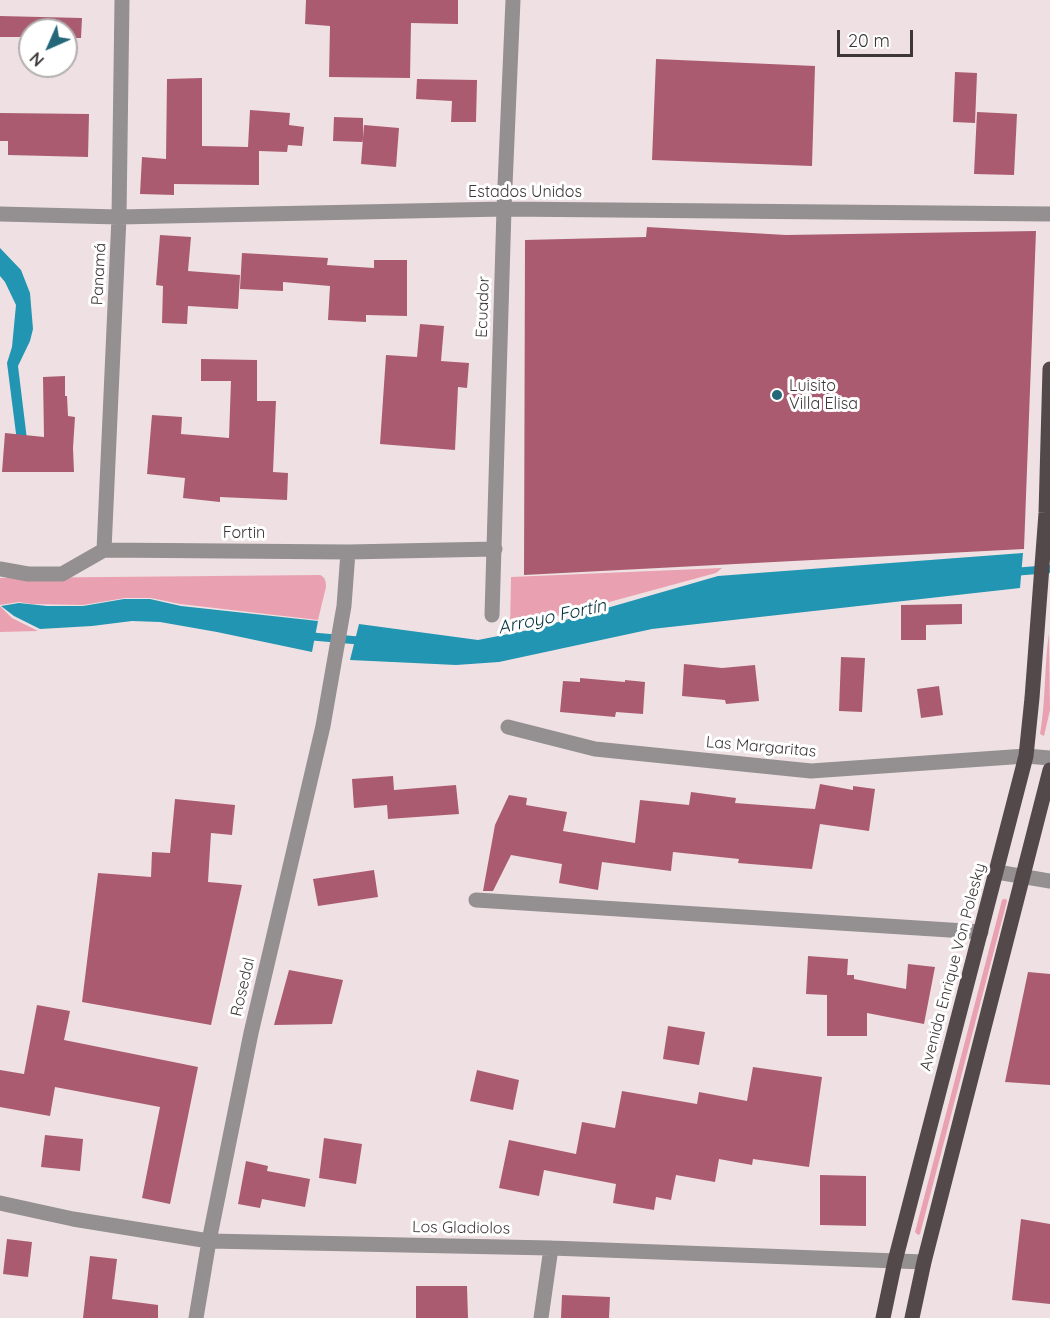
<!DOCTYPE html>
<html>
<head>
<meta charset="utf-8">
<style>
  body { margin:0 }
  #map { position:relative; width:1050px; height:1318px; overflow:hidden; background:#efe1e3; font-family:Quicksand,sans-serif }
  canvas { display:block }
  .north { position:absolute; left:18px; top:18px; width:60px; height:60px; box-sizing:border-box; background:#fff; border:2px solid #b1afaf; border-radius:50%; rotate:225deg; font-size:16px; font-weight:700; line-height:24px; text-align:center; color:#3d3738 }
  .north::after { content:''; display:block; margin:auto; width:21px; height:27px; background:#246779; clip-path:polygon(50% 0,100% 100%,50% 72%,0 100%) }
  .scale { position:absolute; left:837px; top:30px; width:76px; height:27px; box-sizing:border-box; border:3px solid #3d3738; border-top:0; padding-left:8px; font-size:18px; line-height:21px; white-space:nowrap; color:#3d3738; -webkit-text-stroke:4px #fff; paint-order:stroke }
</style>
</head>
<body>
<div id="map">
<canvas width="1050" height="1318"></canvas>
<div class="north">N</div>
<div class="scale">20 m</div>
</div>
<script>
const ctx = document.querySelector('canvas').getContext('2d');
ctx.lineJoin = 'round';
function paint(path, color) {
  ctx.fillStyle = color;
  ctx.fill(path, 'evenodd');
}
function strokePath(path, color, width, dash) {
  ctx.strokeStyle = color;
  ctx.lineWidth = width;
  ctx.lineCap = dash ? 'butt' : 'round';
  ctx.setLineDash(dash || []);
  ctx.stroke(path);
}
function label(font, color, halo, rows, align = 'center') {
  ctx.font = font + ' Quicksand,sans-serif';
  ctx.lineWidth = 6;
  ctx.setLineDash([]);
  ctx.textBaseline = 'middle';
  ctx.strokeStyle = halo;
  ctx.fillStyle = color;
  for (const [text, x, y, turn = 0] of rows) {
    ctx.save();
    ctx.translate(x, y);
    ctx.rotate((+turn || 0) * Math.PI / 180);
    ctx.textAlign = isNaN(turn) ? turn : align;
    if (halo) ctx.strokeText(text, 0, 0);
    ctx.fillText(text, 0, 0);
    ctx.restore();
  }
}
paint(new Path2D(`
  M 722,568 L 716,573 L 510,629 L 511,577 Z
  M 320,575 C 325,577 326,581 326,587 L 318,620 L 180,604 L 151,598 L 125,598 L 83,605 L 31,604 L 19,602 L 0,605 L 0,578 Z
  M 0,606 L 12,618 L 38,631 L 0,632 Z
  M 1049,633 L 1050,710 L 1044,736 L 1040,734 C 1046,700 1044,667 1049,633 Z
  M 1004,899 L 1006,899 L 1007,901 L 920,1234 L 918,1235 L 915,1232 L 1002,900 Z`), '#e9a1b1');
paint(new Path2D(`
  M 0,248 L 21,270 L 30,293 L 33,329 L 30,341 L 18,366 L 30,464 L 20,465 L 7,363 L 12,347 L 16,305 L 5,282 L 0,276 Z
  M 1023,553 L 1020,588 L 652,629 L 499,662 L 456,665 L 350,660 L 359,624 L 478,640 L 534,629 L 718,576 Z
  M 124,599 L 150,599 L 181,606 L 318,621 L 312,652 L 217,632 L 160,622 L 132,621 L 92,626 L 40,629 L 14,616 L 1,606 L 19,603 L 47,606 L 83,606 Z`), '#2195b1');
strokePath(new Path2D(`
  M 1013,572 L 1050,569
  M 307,636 L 364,641`), '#2195b1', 8);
paint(new Path2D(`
  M 306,0 L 458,0 L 458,24 L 411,23 L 410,78 L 329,77 L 330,26 L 305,24 Z
  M 0,16 L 82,18 L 81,38 L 66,38 L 66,30 L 30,30 L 30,37 L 0,37 Z
  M 656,59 L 815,66 L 812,166 L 652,160 Z
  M 955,72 L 977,73 L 975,123 L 953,122 Z
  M 202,78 L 202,146 L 248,147 L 250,110 L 290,113 L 289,125 L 304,127 L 302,146 L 288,145 L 287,152 L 259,151 L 259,185 L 174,184 L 174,195 L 140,194 L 142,157 L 166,159 L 167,79 Z
  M 417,79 L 477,80 L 476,122 L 451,122 L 452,101 L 416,99 Z
  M 977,112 L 1017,114 L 1014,175 L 974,174 Z
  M 0,113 L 89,114 L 88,157 L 8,155 L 8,141 L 0,141 Z
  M 334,117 L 363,118 L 363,142 L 333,141 Z
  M 364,125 L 399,128 L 396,167 L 361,164 Z
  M 647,227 L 786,235 L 1036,231 L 1024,549 L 524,575 L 525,240 L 646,237 Z
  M 160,235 L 191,237 L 188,271 L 240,275 L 238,309 L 188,306 L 187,324 L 162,323 L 163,286 L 156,285 Z
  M 242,253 L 328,258 L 327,265 L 374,268 L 374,260 L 407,260 L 407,316 L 366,315 L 366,322 L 328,320 L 330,286 L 283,282 L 283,291 L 240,289 Z
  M 420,324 L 444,326 L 441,361 L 469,363 L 467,388 L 458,387 L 455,450 L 380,444 L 386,355 L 417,357 Z
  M 201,359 L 257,360 L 257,401 L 276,401 L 273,472 L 288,473 L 287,500 L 220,497 L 220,502 L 183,498 L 185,478 L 147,474 L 152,415 L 182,417 L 181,434 L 229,438 L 231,381 L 201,381 Z
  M 65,376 L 65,396 L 67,396 L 68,416 L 75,417 L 73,448 L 74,472 L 2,472 L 5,433 L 44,437 L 43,377 Z
  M 962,604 L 962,624 L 926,625 L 926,640 L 901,640 L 901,605 Z
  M 841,657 L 865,658 L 862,712 L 839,711 Z
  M 684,664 L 722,668 L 755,665 L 759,701 L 726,704 L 725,700 L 682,696 Z
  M 580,678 L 625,682 L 625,680 L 645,682 L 643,714 L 616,712 L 615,717 L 560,712 L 563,681 L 580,682 Z
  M 939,686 L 943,715 L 921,718 L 917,689 Z
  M 393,776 L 394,790 L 456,785 L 459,814 L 388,819 L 387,805 L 354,808 L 352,779 Z
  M 820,784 L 853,790 L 853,786 L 875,789 L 869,831 L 820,824 L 812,869 L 738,863 L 739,859 L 673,852 L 671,871 L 602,862 L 598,890 L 559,883 L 562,864 L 511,855 L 493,891 L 483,891 L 495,825 L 509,795 L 527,798 L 526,805 L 567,812 L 563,831 L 635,843 L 640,800 L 689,805 L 691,792 L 736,798 L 735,803 L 815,809 Z
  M 175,799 L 235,805 L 232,835 L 211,833 L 208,882 L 242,885 L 211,1025 L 82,1002 L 98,873 L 151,877 L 152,852 L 170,853 Z
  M 374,870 L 378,897 L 318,906 L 313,879 Z
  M 808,956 L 848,959 L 847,975 L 854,975 L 854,979 L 906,989 L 908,964 L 935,967 L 924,1024 L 867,1013 L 867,1036 L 827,1036 L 827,995 L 806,994 Z
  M 289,970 L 343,980 L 332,1024 L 274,1025 Z
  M 1028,972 L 1050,974 L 1050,1085 L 1005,1082 Z
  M 37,1005 L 70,1011 L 64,1040 L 198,1067 L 170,1204 L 142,1198 L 160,1107 L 55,1087 L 50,1116 L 0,1107 L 0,1070 L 24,1074 Z
  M 668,1026 L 705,1032 L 699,1065 L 663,1059 Z
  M 753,1067 L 822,1077 L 809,1167 L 753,1159 L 752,1165 L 719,1159 L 715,1182 L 676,1175 L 671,1200 L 656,1197 L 654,1210 L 613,1203 L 616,1184 L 544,1170 L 539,1196 L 499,1188 L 509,1140 L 576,1154 L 582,1122 L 615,1128 L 622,1091 L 697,1104 L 699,1092 L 747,1101 Z
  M 477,1070 L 519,1080 L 513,1110 L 470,1101 Z
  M 45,1135 L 83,1139 L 80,1171 L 41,1167 Z
  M 324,1138 L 362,1144 L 356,1184 L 319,1178 Z
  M 246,1161 L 268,1166 L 267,1171 L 310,1179 L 305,1207 L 262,1199 L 260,1208 L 238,1204 Z
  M 820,1175 L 866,1176 L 866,1226 L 820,1225 Z
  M 1021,1219 L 1050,1224 L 1050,1304 L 1012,1300 Z
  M 7,1239 L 32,1242 L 28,1277 L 3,1274 Z
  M 90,1256 L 117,1259 L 112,1299 L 158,1305 L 158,1318 L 83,1318 Z
  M 416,1286 L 467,1286 L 468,1318 L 416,1318 Z
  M 562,1295 L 610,1297 L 609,1318 L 561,1318 Z`), '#aa5b70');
strokePath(new Path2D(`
  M 0,214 L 119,217 L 504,209 L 1050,214
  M 104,550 L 119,217 L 122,0
  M 0,569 L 28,574 L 62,574 L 104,550 L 348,552 L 495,549
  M 492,615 L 504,209 L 513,0
  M 508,727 L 595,749 L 811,771 L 1026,756 L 1050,758
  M 997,872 L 1050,881
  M 476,900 L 981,932
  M 0,1203 L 73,1219 L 209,1241 L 551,1248 L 924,1262
  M 196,1318 L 209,1241 L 251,1033 L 323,726 L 344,606 L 348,552
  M 541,1318 L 551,1248`), '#948f90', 15);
strokePath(new Path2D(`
  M 883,1318 L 895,1261 L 1026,756 L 1032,698 L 1046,513 L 1050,369
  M 912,1318 L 924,1262 L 1050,770`), '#53494b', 15);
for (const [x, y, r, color] of [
  [777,395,6,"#246779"]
]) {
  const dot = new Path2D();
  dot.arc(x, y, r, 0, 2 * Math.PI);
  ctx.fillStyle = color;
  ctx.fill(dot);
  strokePath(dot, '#fff', 2);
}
label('16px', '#3d3738', '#fff', [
  ["Estados Unidos",525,192],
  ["Panamá",99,274,-87],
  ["Ecuador",483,307,-88],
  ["Fortin",244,533],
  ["Las Margaritas",761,747,5],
  ["Avenida Enrique Von Polesky",953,967,-75],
  ["Rosedal",243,987,-77],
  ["Los Gladiolos",461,1228,1]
]);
label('16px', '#3d3738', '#fff', [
  ["Luisito",789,386],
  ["Villa Elisa",789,404]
], 'left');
label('italic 18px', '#00303c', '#fff', [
  ["Arroyo Fortín",552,617,-12]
]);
</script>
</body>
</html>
